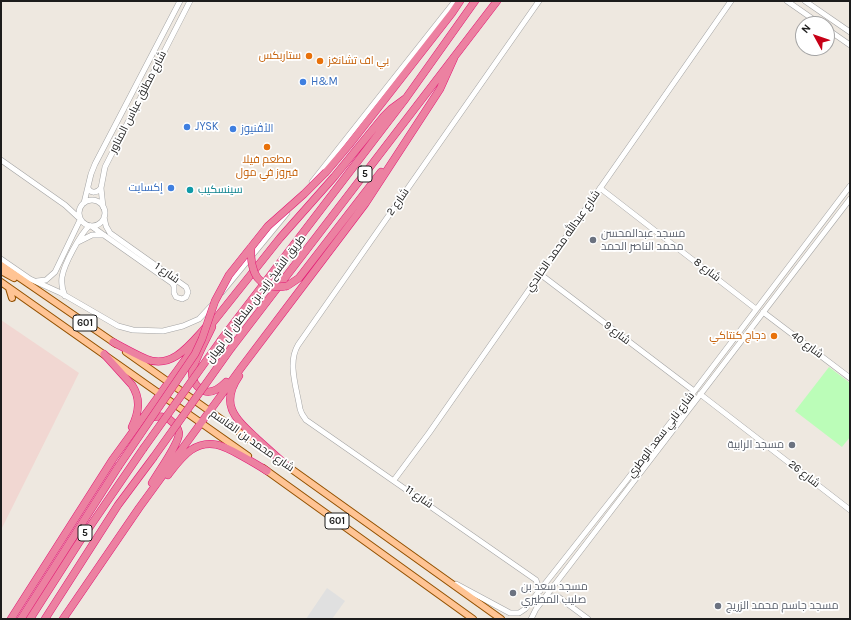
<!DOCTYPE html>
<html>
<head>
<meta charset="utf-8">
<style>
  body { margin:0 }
  #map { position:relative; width:851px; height:620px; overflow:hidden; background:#eee8e0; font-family:Karla,sans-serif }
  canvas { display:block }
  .frame { position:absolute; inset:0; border:2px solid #1c1c1c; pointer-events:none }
  .north { position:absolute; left:795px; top:16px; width:40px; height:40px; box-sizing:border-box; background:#fff; border:1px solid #a4a4a4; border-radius:50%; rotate:310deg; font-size:11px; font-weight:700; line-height:16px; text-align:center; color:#1c1c1c }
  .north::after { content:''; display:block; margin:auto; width:14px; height:18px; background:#c70017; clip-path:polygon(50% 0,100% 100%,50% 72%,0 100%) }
</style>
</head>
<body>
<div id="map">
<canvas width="851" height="620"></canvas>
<div class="frame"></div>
<div class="north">N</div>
</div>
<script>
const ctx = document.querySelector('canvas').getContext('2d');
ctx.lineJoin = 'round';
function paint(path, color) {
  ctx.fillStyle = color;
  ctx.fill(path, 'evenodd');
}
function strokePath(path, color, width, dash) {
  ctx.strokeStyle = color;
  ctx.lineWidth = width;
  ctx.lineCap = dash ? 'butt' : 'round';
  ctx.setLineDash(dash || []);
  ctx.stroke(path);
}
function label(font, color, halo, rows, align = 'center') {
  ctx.font = font + ' Karla,Cairo,sans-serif';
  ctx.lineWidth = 3.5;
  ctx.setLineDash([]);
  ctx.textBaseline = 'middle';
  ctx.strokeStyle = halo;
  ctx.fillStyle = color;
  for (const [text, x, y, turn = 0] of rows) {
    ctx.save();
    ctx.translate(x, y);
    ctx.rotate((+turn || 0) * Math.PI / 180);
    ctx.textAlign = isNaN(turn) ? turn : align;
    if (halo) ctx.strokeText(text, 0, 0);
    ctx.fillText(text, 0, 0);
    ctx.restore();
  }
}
paint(new Path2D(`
  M 1,320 L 79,373 L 1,530 Z`), '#f1d7d2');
paint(new Path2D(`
  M 829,367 L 850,383 L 850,437 L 842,447 L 795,411 Z`), '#bbfdb8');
paint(new Path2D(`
  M 327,588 L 345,601 L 332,619 L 306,619 Z`), '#e0e0e0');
const minor = new Path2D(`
  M 539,1 L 298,345 C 287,363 297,389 300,409 L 302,414 L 306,420 L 536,580 L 540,591
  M 787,1 L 820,24
  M 805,1 L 850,32
  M 827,29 L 850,45
  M 1,160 L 65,205 L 79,218
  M 312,182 L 455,1
  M 88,188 C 91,194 97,193 101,188
  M 600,188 L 756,309
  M79 213a13 13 0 1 1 26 0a13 13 0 1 1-26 0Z
  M 84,203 L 91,174 L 95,164 L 180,1
  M 103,207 L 101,188 L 105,167 L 190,1
  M 91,226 L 172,283 L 174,286 L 174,293 L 176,297 L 182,299 L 186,297 L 188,292 L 186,287 L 110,233 L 106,226 L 104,217
  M 78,242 L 92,235 L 104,235
  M 1,259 L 30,279 L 61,293 L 118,326 L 133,330 L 163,331 L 183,326 L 199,319 L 212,305
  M 540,274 L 694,391
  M 37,281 L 46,280 L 55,272 L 80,220
  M 222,292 L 287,213
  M 65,296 C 62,289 61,284 62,277 C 64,264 80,235 89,226
  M 763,312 L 850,378
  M 700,394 L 850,510
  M 394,480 L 429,433 L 731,1
  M 456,584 L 510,613 L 519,613 L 525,609 L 626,481 L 850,186
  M 545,598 L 557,596 L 588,619
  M 531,619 L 536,609 L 850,199`);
const major = new Path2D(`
  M 1,265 L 116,344
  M 1,271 L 14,278
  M 1,282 L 248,456
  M 9,288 L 12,298
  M 126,352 L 269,453
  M 283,463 L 501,619
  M 263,468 L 473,619`);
const highway = new Path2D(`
  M 326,172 L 349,145 L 452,13 L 460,1
  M 287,286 L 299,278 L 381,172
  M 212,327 C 207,338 193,363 192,373 C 192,381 197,388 204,391 C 212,394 220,388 226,382
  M 206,331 L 280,238 L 334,177 L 384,116 L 391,109 L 406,98
  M 221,340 L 406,98 L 475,1
  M 113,342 C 124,348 135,354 146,359 C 173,370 191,343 207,326
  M 232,347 L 497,1
  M 104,354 L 132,385 C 141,399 139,412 132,427
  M 239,376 C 219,405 236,419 256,438 C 266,447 276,456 286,465
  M 149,418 C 156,416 164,415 170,420 C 174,423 178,427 179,433 C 179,444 158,472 152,483
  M 168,475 C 175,466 182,456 191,450 C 209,438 224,446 240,455 C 249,460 258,465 267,471
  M 11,619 L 113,459 L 200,339
  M 21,619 L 118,467
  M 30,619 L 78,544 L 143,449
  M 45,619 L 118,505 L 153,458
  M 63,619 L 139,508 L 241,368 L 365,204 L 440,89 L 454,58`);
strokePath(minor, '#a3a3a3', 6);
strokePath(major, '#935100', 8);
strokePath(highway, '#e21774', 8);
strokePath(minor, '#fff', 5);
strokePath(major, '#ffc494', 6);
strokePath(highway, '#ec81a1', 7);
const highwayBridge = new Path2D(`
  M 251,247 C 250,273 258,291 287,286
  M 143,449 L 221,340
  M 153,458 L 232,347
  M 118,467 L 195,354 L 202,339 L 215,301 L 229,275 L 268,226 L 304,194 L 326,172`);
strokePath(highwayBridge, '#e21774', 8, []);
strokePath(highwayBridge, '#ec81a1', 7);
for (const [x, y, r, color] of [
  [309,56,4,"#e8710a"],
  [320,61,4,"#e8710a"],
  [303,82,4,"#3f7fe0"],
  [187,127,4,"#3f7fe0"],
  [233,129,4,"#3f7fe0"],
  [267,147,4,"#e8710a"],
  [171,188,4,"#3f7fe0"],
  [190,190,4,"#0f9aa8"],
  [593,240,4,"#6b7280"],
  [774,336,4,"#e8710a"],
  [792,445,4,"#6b7280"],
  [513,593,4,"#6b7280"],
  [718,606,4,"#6b7280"]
]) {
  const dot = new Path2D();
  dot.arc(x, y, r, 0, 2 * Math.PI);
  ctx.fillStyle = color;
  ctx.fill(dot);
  strokePath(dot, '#fff', 1.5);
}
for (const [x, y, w] of [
  [365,174,14],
  [85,323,24],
  [337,521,24],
  [85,533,14]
]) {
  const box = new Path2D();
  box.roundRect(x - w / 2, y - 8, w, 16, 3);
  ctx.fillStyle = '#fff';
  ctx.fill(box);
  strokePath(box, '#1c1c1c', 1);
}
label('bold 10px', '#1c1c1c', null, [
  ["5",365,174],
  ["601",85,323],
  ["601",337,521],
  ["5",85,533]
]);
label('11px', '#c56008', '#fff', [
  ["ستاربكس",301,56],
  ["بي اف تشانغز",328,61,"left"],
  ["مطعم فيلا",267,160,"center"],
  ["فيروز في مول",267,173,"center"],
  ["دجاج كنتاكي",766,336]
], 'right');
label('11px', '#366cbe', '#fff', [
  ["H&M",311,82],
  ["JYSK",195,127],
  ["الأڤنيوز",241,129],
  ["إكسايت",163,188,"right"]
], 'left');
label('11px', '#1c1c1c', '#fff', [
  ["شارع مطلق عباس المناور",138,102,-63],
  ["شارع 2",398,202,-55],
  ["شارع عبدالله محمد الخالدي",563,241,-55],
  ["شارع 8",707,270,38],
  ["شارع 1",167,273,35],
  ["طريق الشيخ زايد بن سلطان آل نهيان",256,299,-53],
  ["شارع 9",617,333,38],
  ["شارع 40",807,345,37],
  ["شارع نابي سعد الوطري",661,435,-53],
  ["شارع محمد بن القاسم",252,441,35],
  ["شارع 26",804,474,38],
  ["شارع 11",419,497,35]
]);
label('11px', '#0d838f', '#fff', [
  ["سينسكيب",198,190]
], 'left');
label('11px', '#5b616d', '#fff', [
  ["مسجد عبدالمحسن",601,234],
  ["محمد الناصر الحمد",601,247],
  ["مسجد الرابية",784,445,"right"],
  ["مسجد سعد بن",521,587],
  ["صليب المطيري",521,600],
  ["مسجد جاسم محمد الزريج",726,606]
], 'left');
</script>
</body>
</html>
